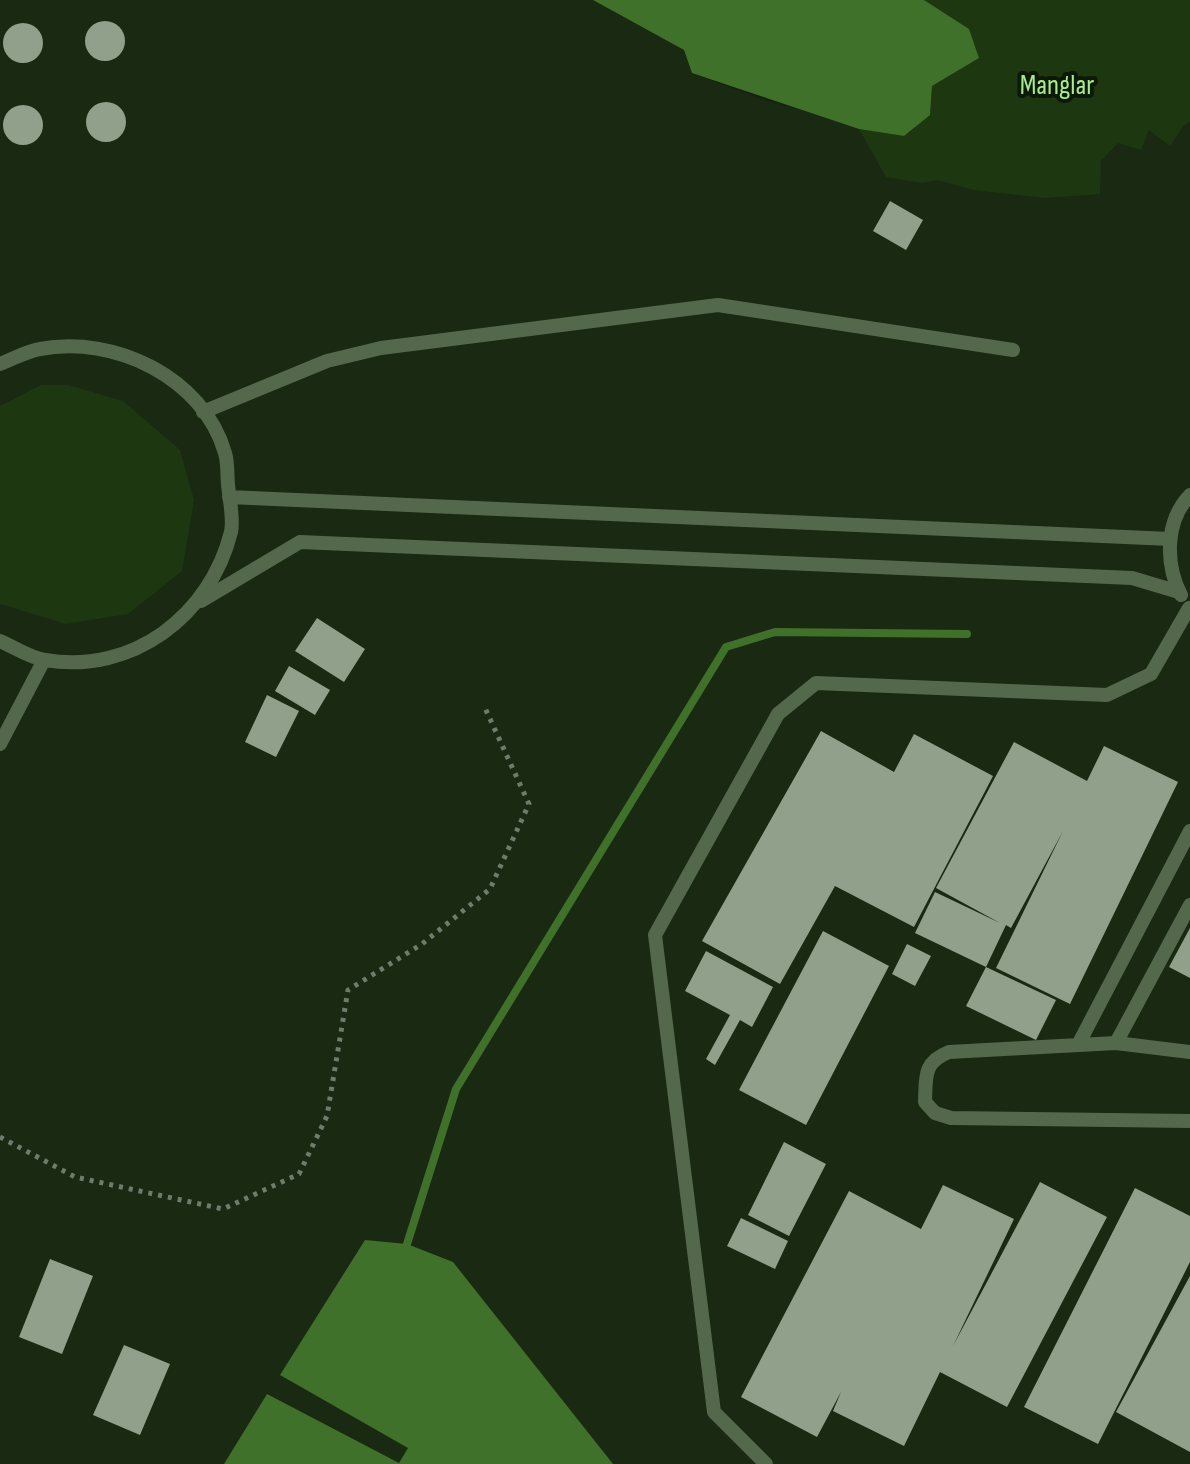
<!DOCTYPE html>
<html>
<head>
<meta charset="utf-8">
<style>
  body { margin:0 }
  canvas { display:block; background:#162211 }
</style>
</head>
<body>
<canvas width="1190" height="1464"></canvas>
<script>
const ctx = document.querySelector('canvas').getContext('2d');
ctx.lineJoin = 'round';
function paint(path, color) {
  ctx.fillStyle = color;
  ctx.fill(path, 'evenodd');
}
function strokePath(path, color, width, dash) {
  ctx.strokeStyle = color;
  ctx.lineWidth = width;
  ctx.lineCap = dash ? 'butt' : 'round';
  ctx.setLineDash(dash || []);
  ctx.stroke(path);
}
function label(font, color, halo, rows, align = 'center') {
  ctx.font = font + ' "Sofia Sans Condensed",sans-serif';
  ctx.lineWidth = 8;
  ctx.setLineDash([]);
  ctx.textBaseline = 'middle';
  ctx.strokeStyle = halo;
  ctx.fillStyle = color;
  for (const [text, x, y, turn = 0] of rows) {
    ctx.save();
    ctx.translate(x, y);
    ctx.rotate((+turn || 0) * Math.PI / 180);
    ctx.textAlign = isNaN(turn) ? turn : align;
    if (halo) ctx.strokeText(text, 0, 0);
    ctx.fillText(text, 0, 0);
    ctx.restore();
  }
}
paint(new Path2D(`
  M 0,0 L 593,0 L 684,50 L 692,73 L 770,102 L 817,113 L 969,29 L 924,0 L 1190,0 L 1190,1464 L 0,1464 Z`), '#192912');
paint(new Path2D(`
  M 924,0 L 1190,0 L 1190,122 L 1184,125 L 1170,146 L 1149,130 L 1141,150 L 1118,143 L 1101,161 L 1100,194 L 1046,198 L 973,190 L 938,180 L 922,183 L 886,177 L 859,129 L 904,136 L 930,115 L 932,86 L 979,58 L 969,29 Z
  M 41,385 L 68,385 L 123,401 L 180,450 L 194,500 L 182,571 L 128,614 L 66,624 L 0,604 L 0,406 Z`), '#1d3811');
paint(new Path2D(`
  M 593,0 L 924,0 L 969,29 L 979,58 L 932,86 L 930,115 L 904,136 L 859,129 L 692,73 L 684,50 Z
  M 365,1240 L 407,1244 L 453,1262 L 613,1464 L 224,1464 L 267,1394 L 399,1463 L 408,1448 L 280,1375 Z`), '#40712a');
strokePath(new Path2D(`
  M 407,1244 L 456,1089 L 726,647 L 775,632 L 967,634`), '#40712a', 8);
paint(new Path2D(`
  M85 41a20 20 0 1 1 40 0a20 20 0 1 1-40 0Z
  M3 43a20 20 0 1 1 40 0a20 20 0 1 1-40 0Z
  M86 122a20 20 0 1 1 40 0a20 20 0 1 1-40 0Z
  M3 125a20 20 0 1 1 40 0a20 20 0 1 1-40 0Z
  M 890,201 L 923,220 L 906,250 L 873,231 Z
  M 317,618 L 365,649 L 344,682 L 295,651 Z
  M 289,666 L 330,690 L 315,715 L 275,691 Z
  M 267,695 L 299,711 L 276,757 L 245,742 Z
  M 821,731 L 894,772 L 914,734 L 993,776 L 914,927 L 835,886 L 780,984 L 702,941 Z
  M 1014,742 L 1087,781 L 1104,746 L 1178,782 L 1070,1004 L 996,968 L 1063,831 L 1011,928 L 1006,925 L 986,967 L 1056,1000 L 1036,1040 L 966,1006 L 986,967 L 915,933 L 935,892 L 1000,923 L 936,888 Z
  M 1190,928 L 1190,978 L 1169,967 Z
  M 823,931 L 889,966 L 806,1125 L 739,1090 Z
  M 907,944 L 931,956 L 915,986 L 892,974 Z
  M 706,951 L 773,987 L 752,1027 L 740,1020 L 715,1065 L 706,1059 L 730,1015 L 685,991 Z
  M 784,1142 L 826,1164 L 789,1236 L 748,1215 Z
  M 1040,1182 L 1107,1217 L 1007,1407 L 940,1372 L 904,1446 L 833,1411 L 841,1392 L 817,1437 L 741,1397 L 849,1191 L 921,1229 L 943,1185 L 1014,1219 L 953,1346 Z
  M 1135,1188 L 1190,1216 L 1190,1262 L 1098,1444 L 1024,1407 Z
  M 741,1218 L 788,1241 L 775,1269 L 727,1246 Z
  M 50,1259 L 93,1276 L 62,1354 L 19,1337 Z
  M 1190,1276 L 1190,1452 L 1116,1412 Z
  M 124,1345 L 170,1364 L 140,1435 L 93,1415 Z`), '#90a08a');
strokePath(new Path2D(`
  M 0,1137 L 75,1177 L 223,1209 L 299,1174 L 327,1116 L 348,990 L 422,944 L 490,889 L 529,804 L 485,708`), '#717b6d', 5, [4, 6]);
strokePath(new Path2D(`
  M 0,364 C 13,359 27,351 40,349 C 114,335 203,377 225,453 C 228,462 227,474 228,484 C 229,498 234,518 231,532 C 210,616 132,675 45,660 C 30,658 14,647 0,641
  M 203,412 L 327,361 L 381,348 L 718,305 L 1013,350
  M 229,497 L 1170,539
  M 1181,595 C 1165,564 1165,521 1190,495
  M 201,601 L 300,542 L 1132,578 L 1179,592
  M 0,744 L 44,660
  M 1079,1043 L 1190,831
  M 1116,1043 L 1190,905
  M 1190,1052 L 1116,1043 L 949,1052 C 923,1062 926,1077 925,1102 L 935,1113 L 951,1118 L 1190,1121
  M 766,1464 L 714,1412 L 655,935 L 778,714 L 816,683 L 1107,695 L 1151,674 L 1189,608`), '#54694c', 14);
label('28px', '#a7ec8b', '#0d1908', [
  ["Manglar",1057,87]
]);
</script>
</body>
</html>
